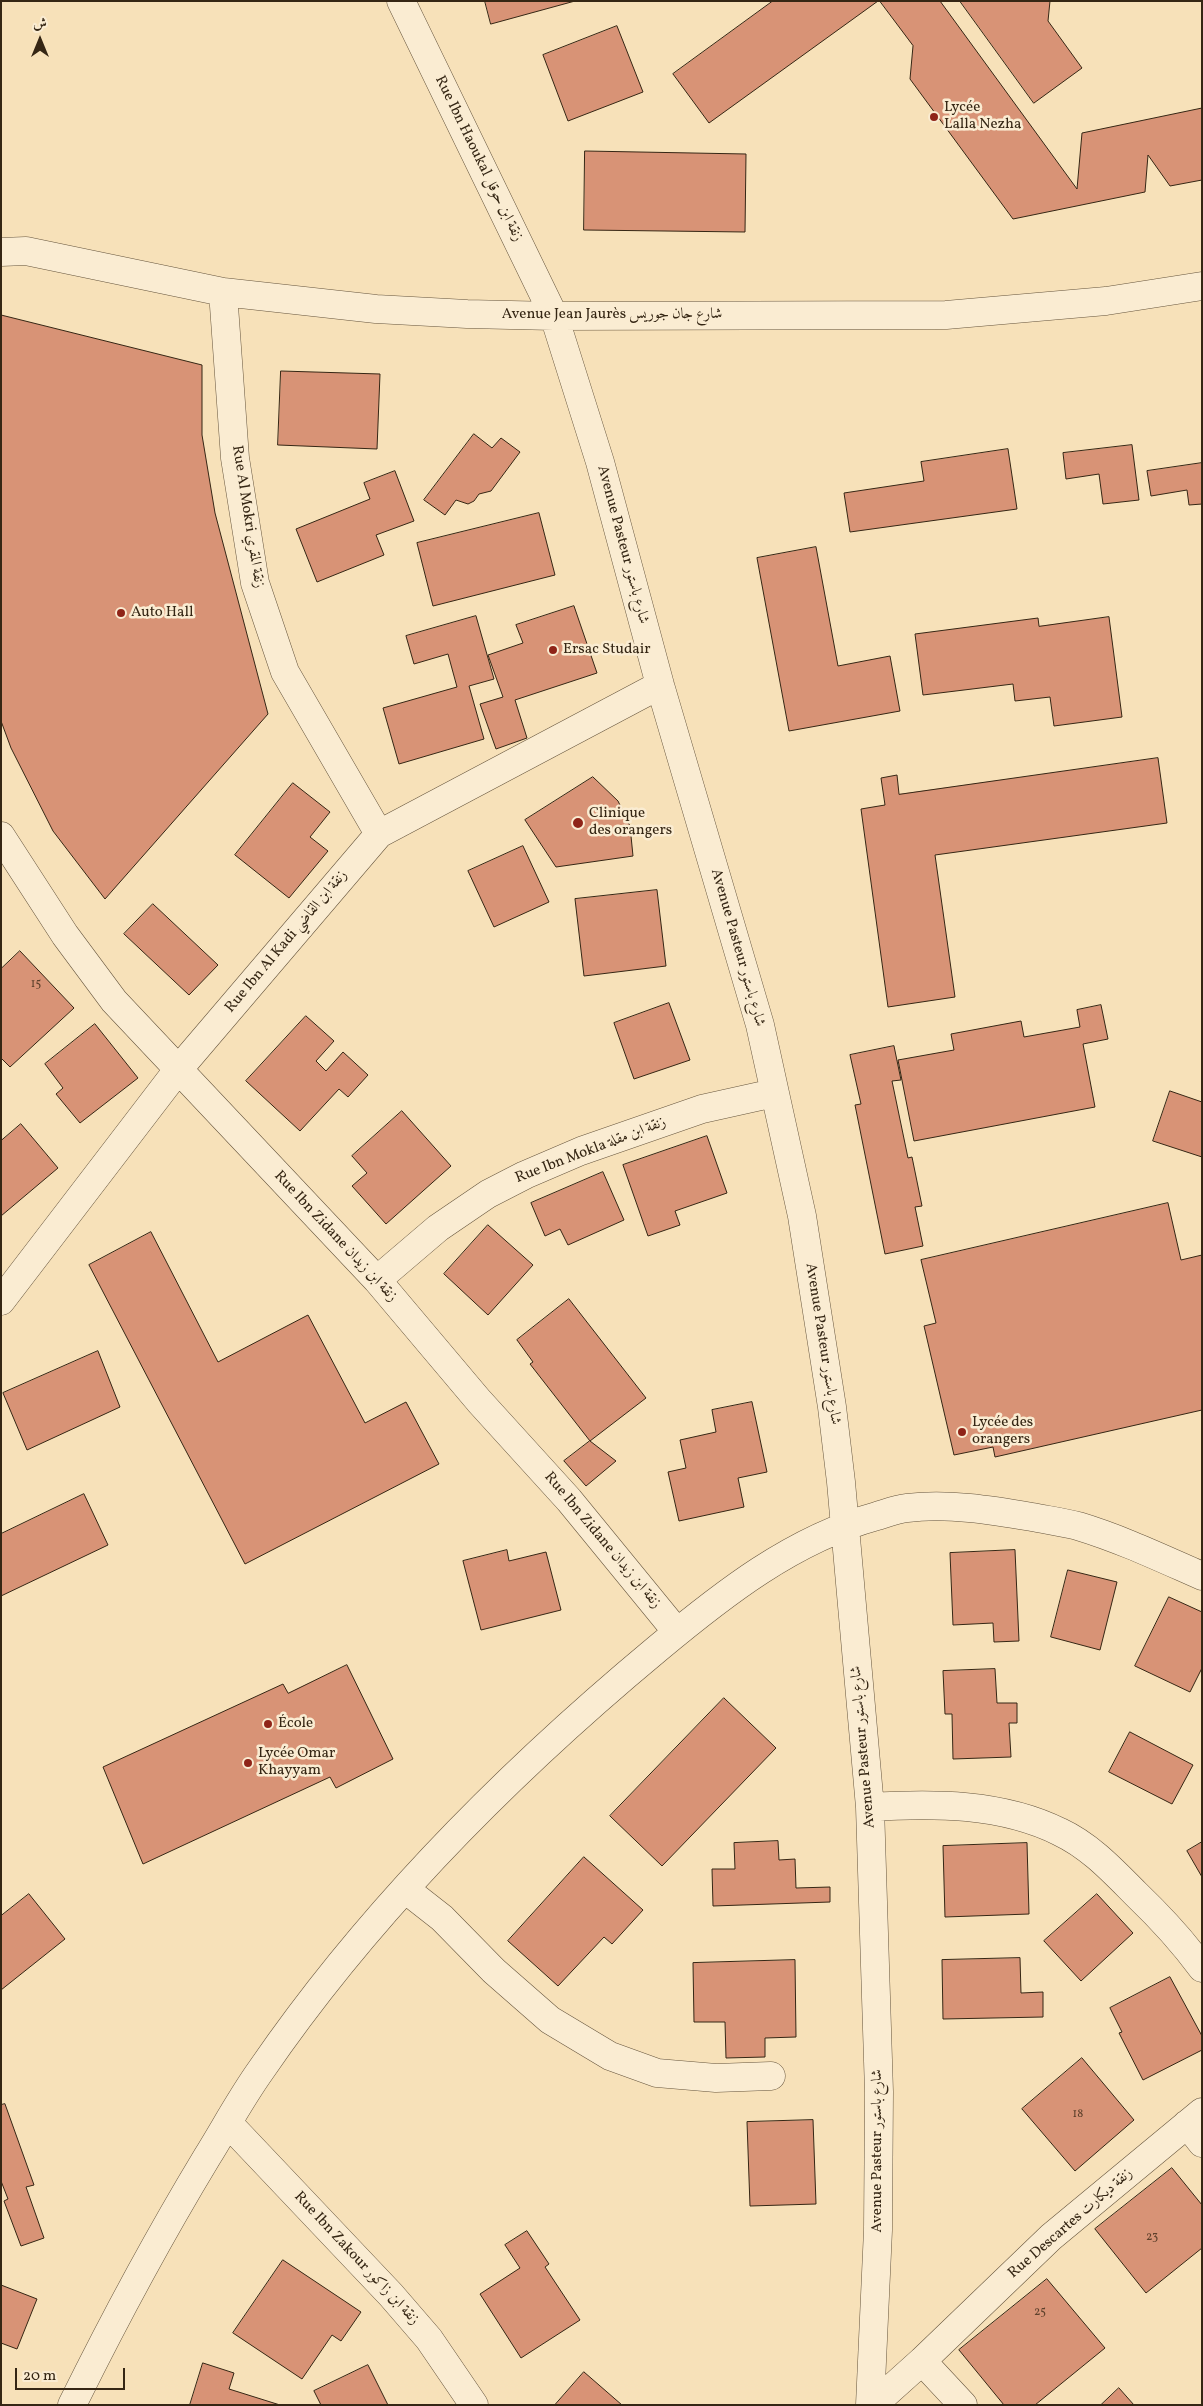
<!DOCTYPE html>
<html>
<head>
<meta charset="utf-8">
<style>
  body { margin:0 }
  #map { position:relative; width:1203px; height:2406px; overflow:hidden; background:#f7e1b9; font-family:Vollkorn,Amiri,serif }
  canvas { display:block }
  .frame { position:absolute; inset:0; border:2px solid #352614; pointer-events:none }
  .north { position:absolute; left:15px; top:15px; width:50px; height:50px; -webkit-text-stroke:4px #faecd2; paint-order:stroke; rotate:0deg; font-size:14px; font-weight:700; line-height:20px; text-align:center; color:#352614 }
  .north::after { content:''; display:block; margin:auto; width:18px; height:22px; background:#352614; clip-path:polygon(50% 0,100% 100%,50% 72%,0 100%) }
  .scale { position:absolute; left:15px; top:2368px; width:110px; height:22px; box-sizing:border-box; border:2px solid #352614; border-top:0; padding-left:6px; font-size:15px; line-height:18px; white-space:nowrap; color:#352614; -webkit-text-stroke:4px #faecd2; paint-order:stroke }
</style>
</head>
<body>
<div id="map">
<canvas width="1203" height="2406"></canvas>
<div class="frame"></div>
<div class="north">ش</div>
<div class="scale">20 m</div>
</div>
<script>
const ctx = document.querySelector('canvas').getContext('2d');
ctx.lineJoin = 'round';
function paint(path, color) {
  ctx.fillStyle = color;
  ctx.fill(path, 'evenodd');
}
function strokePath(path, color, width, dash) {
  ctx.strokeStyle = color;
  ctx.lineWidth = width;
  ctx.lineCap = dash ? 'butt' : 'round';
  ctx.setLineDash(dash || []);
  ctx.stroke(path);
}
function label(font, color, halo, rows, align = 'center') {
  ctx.font = font + ' Vollkorn,Amiri,serif';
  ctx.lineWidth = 5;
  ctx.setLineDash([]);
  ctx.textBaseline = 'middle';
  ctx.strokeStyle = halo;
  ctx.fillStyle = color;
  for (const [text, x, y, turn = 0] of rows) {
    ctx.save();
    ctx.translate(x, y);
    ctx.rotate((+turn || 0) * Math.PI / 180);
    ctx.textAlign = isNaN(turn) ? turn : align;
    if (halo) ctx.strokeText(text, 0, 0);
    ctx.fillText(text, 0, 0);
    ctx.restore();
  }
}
const building = new Path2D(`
  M 485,1 L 575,1 L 491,24 Z
  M 773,1 L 878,1 L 709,123 L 673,74 Z
  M 880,1 L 940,1 L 1077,189 L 1082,133 L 1202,108 L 1202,180 L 1170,186 L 1148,155 L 1145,192 L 1013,219 L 910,79 L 913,46 Z
  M 960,1 L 1050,1 L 1048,21 L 1082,68 L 1034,103 Z
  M 617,26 L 643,92 L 568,121 L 543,55 Z
  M 585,151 L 746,154 L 745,232 L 584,230 Z
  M 1,315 L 202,365 L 202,435 L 215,513 L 268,714 L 105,899 L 53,831 L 11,748 L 1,721 Z
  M 281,371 L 380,374 L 377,449 L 278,445 Z
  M 474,434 L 492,448 L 501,438 L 520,452 L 491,491 L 479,494 L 474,501 L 468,504 L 456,500 L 445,515 L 424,500 Z
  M 1132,445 L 1139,500 L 1103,504 L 1099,474 L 1066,479 L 1063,453 Z
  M 1008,449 L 1017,509 L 850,532 L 844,493 L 924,481 L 921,462 Z
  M 1202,463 L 1202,504 L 1189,505 L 1187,490 L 1151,496 L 1147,471 Z
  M 395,471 L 414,521 L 376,535 L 384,555 L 317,582 L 296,529 L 370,499 L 364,483 Z
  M 539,513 L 555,575 L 433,606 L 417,543 Z
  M 816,547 L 838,666 L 890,656 L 900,711 L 789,731 L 757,558 Z
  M 574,606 L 597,673 L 515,700 L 527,738 L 496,749 L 480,704 L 503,697 L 488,655 L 523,643 L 516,625 Z
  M 476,616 L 494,679 L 469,686 L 484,739 L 399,764 L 383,708 L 457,687 L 448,654 L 414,664 L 406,636 Z
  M 1109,617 L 1122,717 L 1054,726 L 1050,697 L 1015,701 L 1013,684 L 923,695 L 915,634 L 1038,618 L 1039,626 Z
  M 1158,758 L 1167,823 L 935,855 L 955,997 L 888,1007 L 861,809 L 885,805 L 881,778 L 897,775 L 899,794 Z
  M 593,777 L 618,801 L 630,826 L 633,856 L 556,867 L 525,820 Z
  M 293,783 L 330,812 L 310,837 L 328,851 L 289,898 L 235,855 Z
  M 523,846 L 549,902 L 494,927 L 468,871 Z
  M 657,890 L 666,966 L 584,976 L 575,899 Z
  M 153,904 L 218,965 L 189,995 L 124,934 Z
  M 20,951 L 74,1008 L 10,1067 L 1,1058 L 1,969 Z
  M 669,1003 L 690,1060 L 634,1079 L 614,1023 Z
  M 1101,1005 L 1108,1039 L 1083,1044 L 1095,1107 L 914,1141 L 898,1060 L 954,1050 L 951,1034 L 1021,1021 L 1024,1037 L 1080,1027 L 1077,1010 Z
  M 306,1016 L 334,1041 L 316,1061 L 326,1071 L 343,1052 L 368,1075 L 348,1097 L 339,1089 L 300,1131 L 246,1081 Z
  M 95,1024 L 138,1078 L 80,1123 L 56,1094 L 63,1088 L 45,1064 Z
  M 894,1046 L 901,1080 L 892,1081 L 908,1158 L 912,1157 L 922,1206 L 915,1207 L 923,1246 L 885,1254 L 855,1105 L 861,1104 L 850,1055 Z
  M 1170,1091 L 1202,1102 L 1202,1157 L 1153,1141 Z
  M 402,1111 L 451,1166 L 386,1224 L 352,1186 L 367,1173 L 352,1156 Z
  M 21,1124 L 58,1168 L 1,1216 L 1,1141 Z
  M 707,1136 L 727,1193 L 675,1211 L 680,1225 L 648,1236 L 623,1165 Z
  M 603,1172 L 624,1220 L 568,1245 L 560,1229 L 545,1236 L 531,1203 Z
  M 1168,1203 L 1181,1260 L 1202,1255 L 1202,1410 L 995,1457 L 993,1447 L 954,1455 L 924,1326 L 936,1323 L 921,1260 Z
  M 488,1225 L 533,1265 L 488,1315 L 444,1274 Z
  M 151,1232 L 218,1362 L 308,1315 L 365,1423 L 406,1402 L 439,1464 L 245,1564 L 89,1265 Z
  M 569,1299 L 646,1398 L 590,1441 L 530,1364 L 533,1362 L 517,1340 Z
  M 98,1351 L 120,1407 L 27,1450 L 3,1393 Z
  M 752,1402 L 767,1472 L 738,1478 L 744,1507 L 679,1521 L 668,1472 L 686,1468 L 680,1440 L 716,1432 L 712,1410 Z
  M 590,1441 L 616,1461 L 586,1486 L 564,1461 Z
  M 84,1494 L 108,1545 L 1,1596 L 1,1534 Z
  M 507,1550 L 509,1561 L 546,1552 L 561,1610 L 481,1630 L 463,1561 Z
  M 1015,1550 L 1019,1641 L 994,1642 L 993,1623 L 953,1625 L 950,1553 Z
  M 1068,1570 L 1117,1582 L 1100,1650 L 1051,1637 Z
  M 1169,1597 L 1202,1612 L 1202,1668 L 1190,1692 L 1135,1666 Z
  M 347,1665 L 393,1759 L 336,1788 L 330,1777 L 143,1864 L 103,1767 L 283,1684 L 288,1693 Z
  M 995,1669 L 997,1703 L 1017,1703 L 1017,1723 L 1009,1723 L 1011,1757 L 953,1759 L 952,1714 L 945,1714 L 943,1671 Z
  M 724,1698 L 776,1748 L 662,1866 L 610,1816 Z
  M 1130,1732 L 1193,1765 L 1172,1804 L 1109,1772 Z
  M 778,1841 L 779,1860 L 795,1859 L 796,1888 L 830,1887 L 830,1902 L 713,1906 L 712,1869 L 735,1869 L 734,1843 Z
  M 1202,1842 L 1202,1877 L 1187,1851 Z
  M 1027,1843 L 1029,1914 L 945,1917 L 943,1846 Z
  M 584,1857 L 643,1910 L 612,1944 L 604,1937 L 558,1986 L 508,1941 Z
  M 29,1894 L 65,1939 L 1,1990 L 1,1916 Z
  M 1097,1894 L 1133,1933 L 1081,1981 L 1044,1941 Z
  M 1020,1958 L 1021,1993 L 1043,1992 L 1043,2017 L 943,2019 L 942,1960 Z
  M 795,1960 L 796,2037 L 765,2038 L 765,2057 L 726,2058 L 725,2022 L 694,2022 L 693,1963 Z
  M 1170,1977 L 1202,2036 L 1202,2050 L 1143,2080 L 1119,2033 L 1122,2032 L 1110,2008 Z
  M 1082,2058 L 1134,2120 L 1075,2171 L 1022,2109 Z
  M 5,2104 L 34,2185 L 26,2187 L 44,2238 L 21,2246 L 4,2201 L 8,2199 L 1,2181 L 1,2105 Z
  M 813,2120 L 816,2204 L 750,2206 L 747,2122 Z
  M 1172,2168 L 1202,2205 L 1202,2248 L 1146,2293 L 1095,2229 Z
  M 527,2231 L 549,2264 L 545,2267 L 580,2320 L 521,2358 L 480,2294 L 520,2268 L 505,2245 Z
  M 283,2260 L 361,2312 L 341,2341 L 332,2335 L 302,2379 L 233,2333 Z
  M 1047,2279 L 1105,2348 L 1035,2405 L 1004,2405 L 959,2350 Z
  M 1,2285 L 37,2299 L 17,2349 L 1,2343 Z
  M 203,2363 L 234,2373 L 229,2389 L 280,2405 L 190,2405 Z
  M 368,2365 L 388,2405 L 321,2405 L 314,2391 Z
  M 584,2372 L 622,2405 L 555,2405 Z
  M 1119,2388 L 1134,2405 L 1101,2405 Z`);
paint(building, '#d89376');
strokePath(building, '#352614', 1);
const minor = new Path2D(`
  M 401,1 L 554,316 L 600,462 L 660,685 L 760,1025 L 802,1216 L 832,1407 L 841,1482 L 870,1807 L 879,2092 L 878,2230 L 870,2405
  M 1,252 L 26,251 L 223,292 L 376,309 L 467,314 L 554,316 L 946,315 L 1106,301 L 1202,286
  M 223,292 L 235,458 L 255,583 L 285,672 L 379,834
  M 1,836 L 65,935 L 114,1001 L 377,1280 L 479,1401 L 569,1500 L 677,1632
  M 377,1280 L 438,1228 L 488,1194 L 525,1175 L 581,1151 L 702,1109 L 774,1093
  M 1,1301 L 177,1071 L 379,834 L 660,685
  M 870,1807 C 933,1803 1002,1803 1060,1832 C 1090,1846 1113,1871 1136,1894 C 1160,1917 1183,1942 1202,1968
  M 405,1889 L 442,1918 L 494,1971 L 550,2020 L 610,2056 L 657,2073 L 716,2078 L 771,2076
  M 228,2123 L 391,2295 L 429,2339 L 474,2405
  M 1187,2124 L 1202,2143
  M 922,2361 L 1051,2237 L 1202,2112
  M 72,2405 C 114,2320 158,2238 207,2157 C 225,2128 241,2098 261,2070 C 370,1911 509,1772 657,1649 C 723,1594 793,1539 877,1516 C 887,1513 897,1509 907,1508 C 948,1503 991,1510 1032,1517 C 1047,1520 1063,1522 1078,1526 C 1121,1539 1161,1558 1202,1576
  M 873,2405 L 922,2361 L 963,2405`);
strokePath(minor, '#66553d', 29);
strokePath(minor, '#faecd2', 28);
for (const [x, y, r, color] of [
  [934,117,5,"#8f2418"],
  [121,613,5,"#8f2418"],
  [553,650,5,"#8f2418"],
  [578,823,6,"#8f2418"],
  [962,1432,5,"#8f2418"],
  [268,1724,5,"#8f2418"],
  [248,1763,5,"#8f2418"]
]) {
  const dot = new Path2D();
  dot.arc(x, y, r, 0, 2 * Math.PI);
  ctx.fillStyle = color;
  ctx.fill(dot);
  strokePath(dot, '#faecd2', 2);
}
label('12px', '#5e412c', null, [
  ["15",36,985],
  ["18",1078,2115],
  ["23",1152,2238],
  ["25",1040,2313]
]);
label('15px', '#352614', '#faecd2', [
  ["Lycée",944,108],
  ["Lalla Nezha",944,125],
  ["Auto Hall",131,613],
  ["Ersac Studair",563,650],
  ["Clinique",589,814],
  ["des orangers",589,831],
  ["Lycée des",972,1423],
  ["orangers",972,1440],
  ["École",278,1724],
  ["Lycée Omar",258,1754],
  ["Khayyam",258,1771]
], 'left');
label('15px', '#352614', '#faecd2', [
  ["Rue Ibn Haoukal زنقة ابن حوقل",478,159,64],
  ["Avenue Jean Jaurès شارع جان جوريس",612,315],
  ["Rue Al Mokri زنقة المقري",247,517,81],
  ["Avenue Pasteur شارع باستور",622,545,75],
  ["Rue Ibn Al Kadi زنقة ابن القاضي",287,942,-50],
  ["Avenue Pasteur شارع باستور",737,948,74],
  ["Rue Ibn Mokla زنقة ابن مقلة",591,1151,-21],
  ["Rue Ibn Zidane زنقة ابن زيدان",335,1237,47],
  ["Avenue Pasteur شارع باستور",822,1344,81],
  ["Rue Ibn Zidane زنقة ابن زيدان",602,1541,50],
  ["Avenue Pasteur شارع باستور",864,1747,-95],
  ["Avenue Pasteur شارع باستور",878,2151,-90],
  ["Rue Descartes زنقة ديكارت",1071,2224,-41],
  ["Rue Ibn Zakour زنقة ابن زاكور",356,2259,47]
]);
</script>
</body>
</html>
